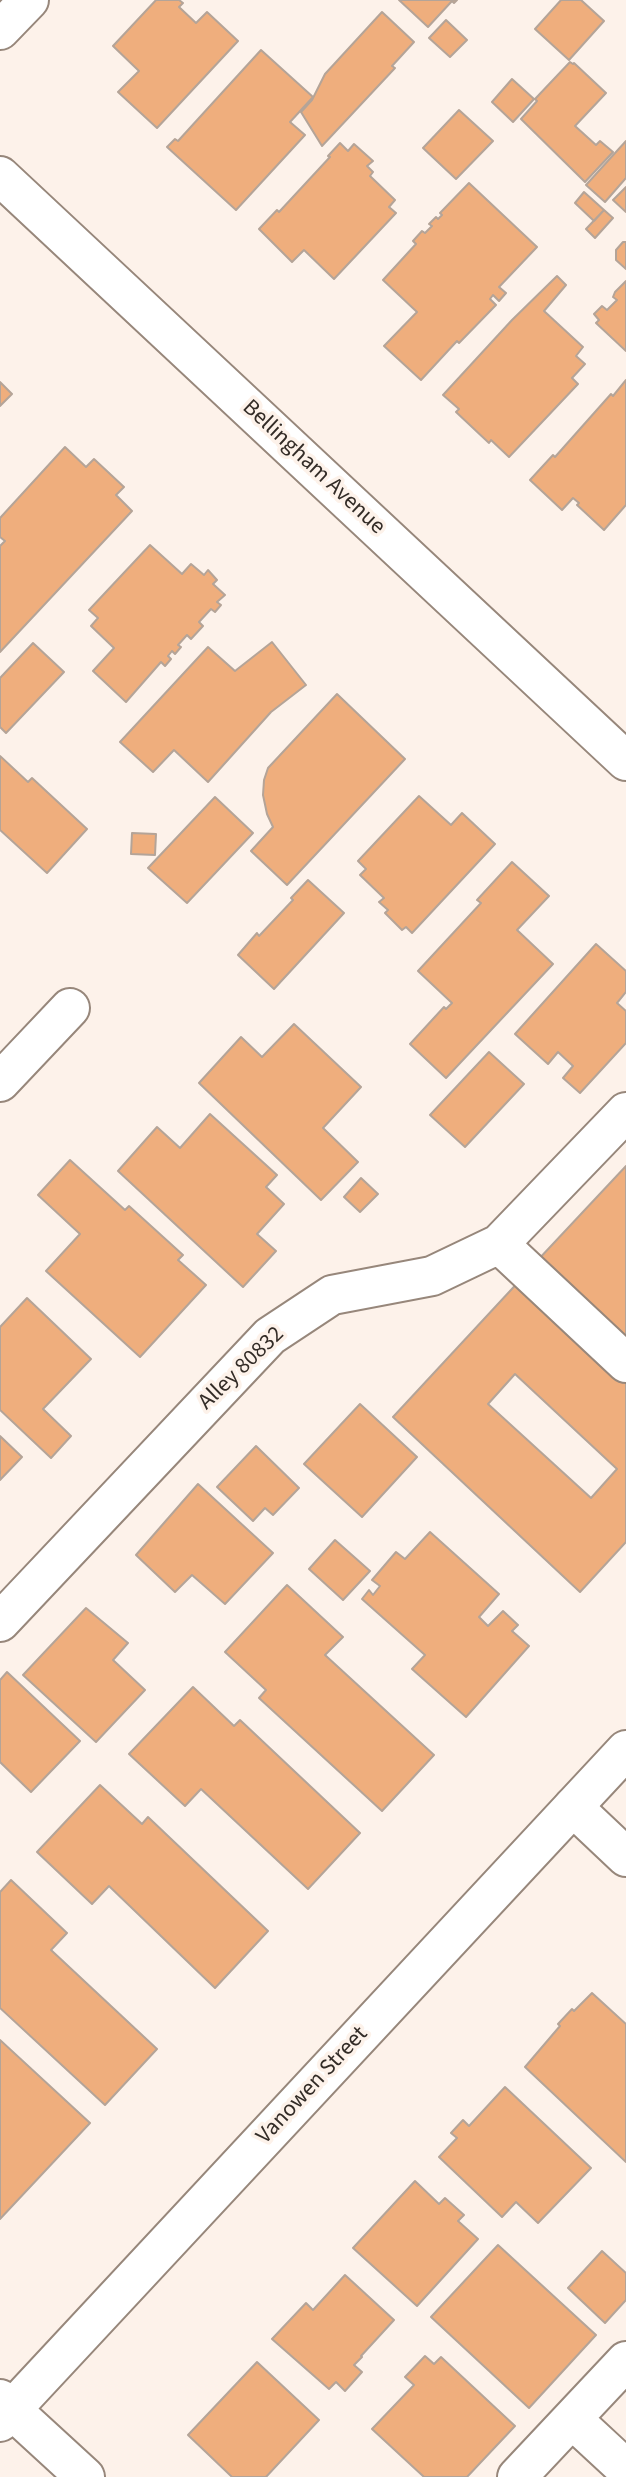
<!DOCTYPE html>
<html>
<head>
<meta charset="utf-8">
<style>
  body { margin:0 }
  canvas { display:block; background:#fdf2ea }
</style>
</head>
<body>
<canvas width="626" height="2477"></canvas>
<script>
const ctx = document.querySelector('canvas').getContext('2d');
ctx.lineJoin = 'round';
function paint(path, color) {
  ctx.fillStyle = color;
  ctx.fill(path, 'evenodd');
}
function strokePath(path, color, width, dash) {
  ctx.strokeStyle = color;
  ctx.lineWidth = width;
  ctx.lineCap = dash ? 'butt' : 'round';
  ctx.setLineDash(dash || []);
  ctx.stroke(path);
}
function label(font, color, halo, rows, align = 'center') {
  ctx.font = font + ' "Source Sans 3",sans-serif';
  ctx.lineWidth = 7;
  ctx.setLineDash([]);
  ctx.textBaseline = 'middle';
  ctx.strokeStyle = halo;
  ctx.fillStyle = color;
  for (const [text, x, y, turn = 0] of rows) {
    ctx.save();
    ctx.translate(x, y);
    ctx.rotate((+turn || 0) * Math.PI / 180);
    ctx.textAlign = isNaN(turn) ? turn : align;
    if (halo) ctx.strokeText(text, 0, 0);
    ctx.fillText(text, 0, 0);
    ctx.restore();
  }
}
const building = new Path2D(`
  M 156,0 L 179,0 L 183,3 L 179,7 L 196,23 L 207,12 L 238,41 L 157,128 L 118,92 L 139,71 L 113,46 Z
  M 399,0 L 457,0 L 454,3 L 452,1 L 428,27 Z
  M 561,0 L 581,0 L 604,21 L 569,60 L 535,29 Z
  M 382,12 L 414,42 L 392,66 L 395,68 L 322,146 L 301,112 L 312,100 L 325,74 Z
  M 446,20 L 467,40 L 450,57 L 429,38 Z
  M 261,50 L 313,97 L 290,122 L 305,135 L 236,210 L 167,147 L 175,139 L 178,141 Z
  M 570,62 L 573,64 L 574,63 L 606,93 L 575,126 L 596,145 L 600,141 L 613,152 L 585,182 L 521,119 L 537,101 L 535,99 Z
  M 512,79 L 534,99 L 513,122 L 492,102 Z
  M 459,110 L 493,141 L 456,179 L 423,148 Z
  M 626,141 L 626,178 L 605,202 L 586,185 Z
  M 340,143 L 348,151 L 354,144 L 373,161 L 367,166 L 373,172 L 370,176 L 395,200 L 389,207 L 396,213 L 334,279 L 304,250 L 292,262 L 259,229 L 277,210 L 279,212 L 330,157 L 328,156 Z
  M 469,183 L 537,247 L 499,287 L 506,293 L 499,301 L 493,295 L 490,299 L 496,305 L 459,343 L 457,341 L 421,380 L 384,346 L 417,312 L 383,280 L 416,244 L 413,241 L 422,231 L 425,233 L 432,226 L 429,224 L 436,217 L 438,219 L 442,215 L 440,213 Z
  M 626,187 L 626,212 L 613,200 Z
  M 584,192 L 604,210 L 594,221 L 575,203 Z
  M 604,210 L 613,218 L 595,238 L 586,229 Z
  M 623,242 L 626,242 L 626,269 L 616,260 L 616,250 Z
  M 557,276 L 566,285 L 544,311 L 583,347 L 576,356 L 585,364 L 572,378 L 578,384 L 509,457 L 491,440 L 489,443 L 456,412 L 459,409 L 443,395 L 512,320 Z
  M 626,281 L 626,351 L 596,323 L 599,320 L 594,314 L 602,306 L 607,310 L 617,300 L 613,297 L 615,292 Z
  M 626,380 L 626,505 L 604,530 L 577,505 L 579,503 L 573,498 L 562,510 L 530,480 L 553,455 L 555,457 L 611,394 L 613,396 Z
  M 0,382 L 12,394 L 0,406 Z
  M 65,447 L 86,467 L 94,459 L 124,487 L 116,495 L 132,511 L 0,652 L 0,546 L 5,541 L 0,537 L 0,518 Z
  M 150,545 L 182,574 L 191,564 L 204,575 L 208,570 L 217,580 L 213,584 L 225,595 L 217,602 L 221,605 L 215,612 L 211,609 L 199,622 L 203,626 L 191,639 L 187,635 L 178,645 L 181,647 L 175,654 L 172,651 L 168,656 L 171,659 L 165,666 L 161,662 L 126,702 L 93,671 L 114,648 L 91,626 L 98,618 L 89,610 Z
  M 272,642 L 306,685 L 271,712 L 208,782 L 174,750 L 153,772 L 120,742 L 208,647 L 235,671 Z
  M 33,643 L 64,672 L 6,733 L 0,727 L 0,678 Z
  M 337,694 L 405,759 L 287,885 L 251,851 L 273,827 L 267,814 L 263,795 L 264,780 L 268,768 Z
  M 0,756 L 28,782 L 32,778 L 87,829 L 47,873 L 0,830 Z
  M 419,796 L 451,825 L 462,813 L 495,844 L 412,933 L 406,927 L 402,930 L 385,913 L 388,910 L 379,902 L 384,898 L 360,875 L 366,869 L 358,861 Z
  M 215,797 L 253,833 L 187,903 L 148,868 Z
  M 132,833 L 156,834 L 155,855 L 131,854 Z
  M 512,862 L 549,896 L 517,930 L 553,964 L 446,1078 L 410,1044 L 444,1007 L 446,1009 L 452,1003 L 418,971 L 481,903 L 477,900 Z
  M 308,880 L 344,913 L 274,989 L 238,955 L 257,933 L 259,936 L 293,900 L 291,898 Z
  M 596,944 L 626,971 L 626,992 L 617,1003 L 626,1011 L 626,1043 L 580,1093 L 563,1078 L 573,1066 L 558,1052 L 548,1064 L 515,1034 Z
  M 294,1024 L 361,1087 L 323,1128 L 358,1162 L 321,1200 L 199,1083 L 241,1037 L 262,1057 Z
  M 489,1052 L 524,1084 L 465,1147 L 430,1115 Z
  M 210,1114 L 277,1175 L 266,1187 L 284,1204 L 257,1234 L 276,1251 L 243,1287 L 118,1171 L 157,1127 L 180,1148 Z
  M 70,1160 L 125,1210 L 129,1206 L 183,1255 L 178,1260 L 206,1285 L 140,1357 L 46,1271 L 80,1234 L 38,1195 Z
  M 626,1166 L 626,1347 L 536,1262 Z
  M 361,1178 L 378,1194 L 360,1212 L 344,1197 Z
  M 523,1277 L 626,1373 L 626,1542 L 580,1592 L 393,1417 ZM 515,1374 L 617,1469 L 591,1498 L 488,1404 Z
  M 27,1298 L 91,1359 L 43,1409 L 71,1436 L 51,1458 L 0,1410 L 0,1327 Z
  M 360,1404 L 417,1457 L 362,1517 L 304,1464 Z
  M 0,1436 L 22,1457 L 0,1480 Z
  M 256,1446 L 299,1488 L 273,1515 L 265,1508 L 253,1521 L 217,1487 Z
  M 198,1484 L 273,1553 L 225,1604 L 192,1575 L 175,1592 L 136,1555 Z
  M 430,1532 L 499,1594 L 479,1617 L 488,1626 L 503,1611 L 518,1625 L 512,1631 L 529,1646 L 466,1717 L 412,1669 L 425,1655 L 362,1599 L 369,1590 L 373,1595 L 380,1586 L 372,1580 L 396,1552 L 405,1559 Z
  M 335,1540 L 370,1571 L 343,1600 L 309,1569 Z
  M 287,1585 L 343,1637 L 325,1655 L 434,1755 L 382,1811 L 259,1698 L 266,1690 L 225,1652 Z
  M 86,1608 L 128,1643 L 113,1660 L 145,1690 L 96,1742 L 23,1675 Z
  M 7,1672 L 80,1741 L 31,1792 L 0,1762 L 0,1680 Z
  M 193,1687 L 234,1726 L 240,1720 L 360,1833 L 308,1889 L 201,1789 L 185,1806 L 129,1754 Z
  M 100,1785 L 142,1824 L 148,1817 L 268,1931 L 215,1988 L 109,1886 L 92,1904 L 37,1852 Z
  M 11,1880 L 67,1933 L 51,1950 L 157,2049 L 105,2105 L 0,2008 L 0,1892 Z
  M 592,1993 L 626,2024 L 626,2162 L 525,2067 L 560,2026 L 558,2024 L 572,2009 L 574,2011 Z
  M 0,2040 L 90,2123 L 0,2219 Z
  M 505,2087 L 591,2168 L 538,2223 L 516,2202 L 502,2217 L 439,2157 L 457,2138 L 451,2133 L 463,2120 L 469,2126 Z
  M 415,2181 L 439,2204 L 445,2198 L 464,2215 L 458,2221 L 478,2239 L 417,2306 L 353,2248 Z
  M 498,2245 L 596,2335 L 529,2408 L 431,2317 Z
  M 602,2251 L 626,2273 L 626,2300 L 605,2323 L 568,2288 Z
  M 345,2275 L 394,2320 L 361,2356 L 362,2357 L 354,2365 L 362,2372 L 345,2391 L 336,2382 L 329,2389 L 272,2339 L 306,2303 L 313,2310 Z
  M 425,2356 L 434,2364 L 441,2357 L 515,2426 L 467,2477 L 424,2477 L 372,2429 L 414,2385 L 405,2377 Z
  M 257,2362 L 319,2420 L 266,2477 L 232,2477 L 188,2435 Z`);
paint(building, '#efae7d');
strokePath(building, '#b4a498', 2);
const minor = new Path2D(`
  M 0,30 L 29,0
  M 0,176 L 626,761
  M 0,1082 L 70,1008
  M 499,1244 L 626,1363
  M 0,1622 L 270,1336 L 332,1295 L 432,1276 L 499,1244 L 626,1112
  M 573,1807 L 626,1857
  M 0,2399 L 85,2477
  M 572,2419 L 626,2469
  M 517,2477 L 626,2361`);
const major = new Path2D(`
  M 0,2422 L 626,1750`);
strokePath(minor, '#97877b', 42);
strokePath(major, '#97877b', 42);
strokePath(minor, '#fff', 38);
strokePath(major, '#fff', 38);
label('23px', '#332c27', '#fdf2ea', [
  ["Bellingham Avenue",313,468,43],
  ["Alley 80832",242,1369,-44],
  ["Vanowen Street",313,2086,-47]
]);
</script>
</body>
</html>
